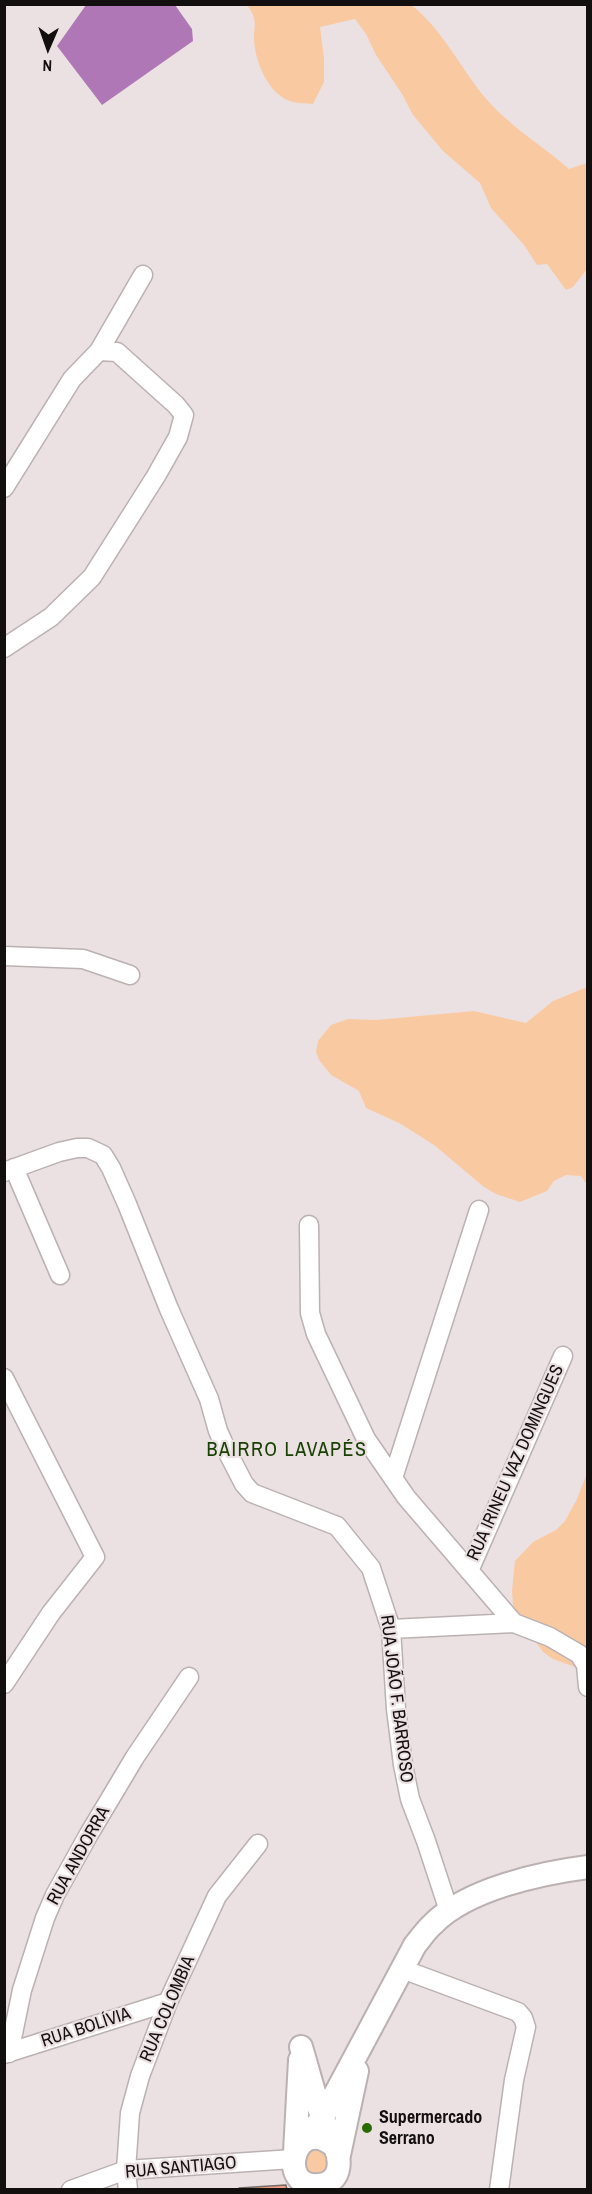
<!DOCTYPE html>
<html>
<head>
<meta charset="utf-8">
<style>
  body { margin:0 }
  #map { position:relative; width:592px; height:2194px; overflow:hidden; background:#ece1e2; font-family:"Archivo Narrow",sans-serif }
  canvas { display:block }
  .frame { position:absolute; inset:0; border:6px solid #130f0f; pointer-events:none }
  .north { position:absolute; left:18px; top:18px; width:60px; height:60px; -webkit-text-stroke:4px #ece1e2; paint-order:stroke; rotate:182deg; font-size:16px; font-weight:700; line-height:24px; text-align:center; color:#130f0f }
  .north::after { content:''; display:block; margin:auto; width:21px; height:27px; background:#130f0f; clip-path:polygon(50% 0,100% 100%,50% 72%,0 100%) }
</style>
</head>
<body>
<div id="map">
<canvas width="592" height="2194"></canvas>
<div class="frame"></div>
<div class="north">N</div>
</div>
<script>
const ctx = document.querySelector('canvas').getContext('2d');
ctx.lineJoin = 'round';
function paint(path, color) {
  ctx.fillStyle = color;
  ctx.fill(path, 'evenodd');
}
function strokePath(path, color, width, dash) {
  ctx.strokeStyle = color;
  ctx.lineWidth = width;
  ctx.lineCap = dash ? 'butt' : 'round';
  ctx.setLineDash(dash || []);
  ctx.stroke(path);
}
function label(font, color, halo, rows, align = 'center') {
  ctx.font = font + ' "Archivo Narrow",sans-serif';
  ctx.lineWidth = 4.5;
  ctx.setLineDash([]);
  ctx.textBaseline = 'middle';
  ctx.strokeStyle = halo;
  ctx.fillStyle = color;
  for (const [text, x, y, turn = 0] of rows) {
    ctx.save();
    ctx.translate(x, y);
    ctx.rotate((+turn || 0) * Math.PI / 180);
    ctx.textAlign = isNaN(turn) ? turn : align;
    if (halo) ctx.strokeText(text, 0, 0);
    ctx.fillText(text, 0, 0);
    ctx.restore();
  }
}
paint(new Path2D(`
  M 410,4 C 444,30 461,70 488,101 C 511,127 543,146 569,169 L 587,163 L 587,269 L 573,287 L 566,290 L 547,264 L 537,265 L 524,245 L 491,208 L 480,183 L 443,151 L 413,115 L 402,94 L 376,55 L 366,34 L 355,19 L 320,27 L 324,58 L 324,82 L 313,104 C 306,103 297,104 290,101 C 268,94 255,61 254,40 C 254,23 258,20 247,5 Z
  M 587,987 L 587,1185 L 581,1176 L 566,1175 L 554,1181 L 547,1191 L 520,1202 L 496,1194 L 484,1187 L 434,1145 L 399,1123 L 366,1108 L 359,1091 L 331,1075 L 319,1060 L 316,1052 L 318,1041 L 331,1025 L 348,1019 L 376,1020 L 474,1011 L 526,1023 L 553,1001 Z
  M 587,1473 L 587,1674 L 575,1667 L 553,1659 L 543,1652 L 527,1630 L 513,1605 L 512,1590 L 515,1561 L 533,1542 L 556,1530 L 565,1521 L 577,1499 Z
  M 319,2142 L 336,2166 L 311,2180 L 297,2158 Z`), '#f9caa2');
paint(new Path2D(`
  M 86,5 L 175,5 L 192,29 L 193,41 L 102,105 L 57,46 Z`), '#b077b7');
const building = new Path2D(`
  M 286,2185 L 287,2190 L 239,2190 L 239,2188 Z`);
paint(building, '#f59d82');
strokePath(building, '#736a67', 1.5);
const minor = new Path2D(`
  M 4,488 L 72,379 L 99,351 L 143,275
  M 4,648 L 51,617 L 92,577 L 156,476 L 178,437 L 184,415 L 176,405 L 117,352 L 99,351
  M 4,956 L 83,959 L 130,975
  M 14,1168 L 60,1275
  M 4,1172 L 59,1152 L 77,1148 L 88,1148 L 103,1155 L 111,1168 L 127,1204 L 169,1309 L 209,1399 L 218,1431 L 228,1453 L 244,1484 L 252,1493 L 337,1526 L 371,1568 L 391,1629 L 396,1709 L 403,1765 L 410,1799 L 426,1841 L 449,1911
  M 309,1225 L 310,1313 L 316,1334 L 366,1439 L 406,1497 L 514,1623
  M 4,1378 L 95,1557 L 51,1613 L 4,1684
  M 393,1478 L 479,1210
  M 469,1571 L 563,1356
  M 391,1629 L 514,1623 L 550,1637 L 579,1654 L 586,1665 L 588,1687
  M 402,1969 L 518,2012 L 523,2018 L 526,2027 L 514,2080 L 499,2190
  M 9,2053 L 22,1990 L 45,1918 L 55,1895 L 89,1834 L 135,1757 L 189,1677
  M 4,2054 L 168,2002
  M 71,2190 L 126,2170 L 293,2159
  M 128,2190 L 126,2170 L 130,2113 L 140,2076 L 168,2002 L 217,1896 L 258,1844`);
const major = new Path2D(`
  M 301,2047 C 311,2080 319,2116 335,2147 C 342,2163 340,2183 319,2185 C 275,2189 295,2113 334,2146
  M 300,2145 L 323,2117 L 415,1945 C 421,1938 426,1930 433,1924 C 467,1889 541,1873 588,1867
  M 295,2152 L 300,2060
  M 339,2155 L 357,2071`);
strokePath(minor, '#bbb1b2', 21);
strokePath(major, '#bbb1b2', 26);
strokePath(minor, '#fff', 18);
strokePath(major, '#fff', 22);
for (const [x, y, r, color] of [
  [367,2128,6,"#2b6c02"]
]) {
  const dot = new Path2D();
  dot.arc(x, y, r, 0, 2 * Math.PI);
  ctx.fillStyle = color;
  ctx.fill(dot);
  strokePath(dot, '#ece1e2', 2);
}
label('18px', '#130f0f', '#ece1e2', [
  ["RUA IRINEU VAZ DOMINGUES",516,1463,-66],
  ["RUA JOÃO F. BARROSO",396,1699,83],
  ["RUA ANDORRA",79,1856,-61],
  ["RUA COLOMBIA",168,2009,-67],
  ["RUA BOLÍVIA",86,2028,-18],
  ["RUA SANTIAGO",181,2168,-5]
]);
label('bold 18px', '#130f0f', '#ece1e2', [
  ["Supermercado",379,2118],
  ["Serrano",379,2139]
], 'left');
ctx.letterSpacing = '1.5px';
label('20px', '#184203', '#ece1e2', [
  ["BAIRRO LAVAPÉS",287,1451]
]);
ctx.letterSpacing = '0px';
</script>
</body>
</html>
